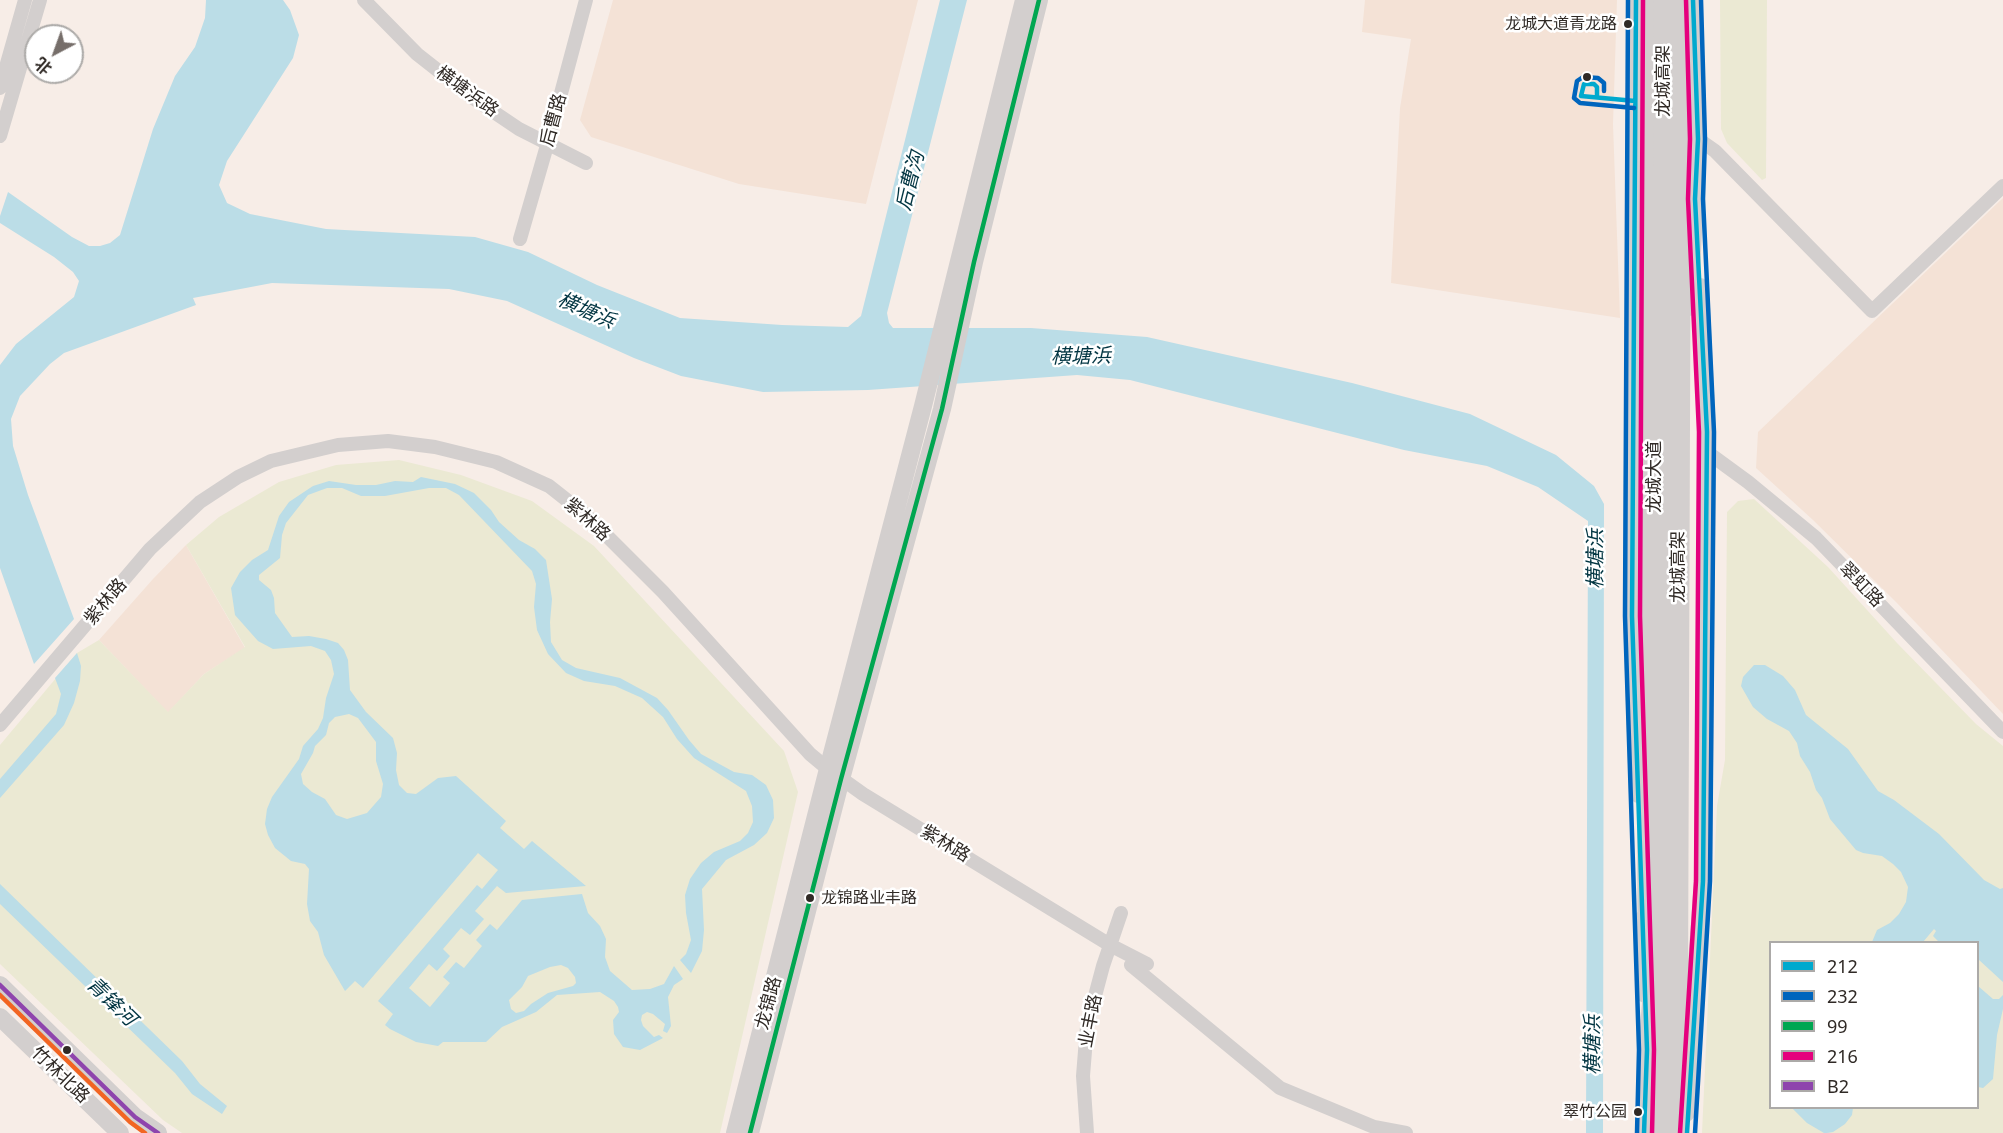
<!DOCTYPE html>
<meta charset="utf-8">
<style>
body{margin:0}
#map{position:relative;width:2003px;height:1133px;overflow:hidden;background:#f7ede7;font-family:"Noto Sans","Noto Sans SC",sans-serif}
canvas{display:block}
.legend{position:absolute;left:1769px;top:941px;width:210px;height:168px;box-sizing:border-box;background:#fff;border:2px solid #acaaa8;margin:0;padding:8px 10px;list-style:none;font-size:18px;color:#302a26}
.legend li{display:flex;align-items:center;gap:12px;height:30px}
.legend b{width:30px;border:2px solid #acaaa8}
.north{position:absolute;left:24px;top:24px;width:60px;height:60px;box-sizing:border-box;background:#fff;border:2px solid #acaaa8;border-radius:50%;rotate:221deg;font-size:16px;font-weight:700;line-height:24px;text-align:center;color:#302a26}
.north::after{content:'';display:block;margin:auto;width:21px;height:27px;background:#766e6a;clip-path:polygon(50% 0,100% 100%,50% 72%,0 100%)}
</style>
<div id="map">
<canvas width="2003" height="1133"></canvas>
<ul class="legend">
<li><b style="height:8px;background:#00a9ce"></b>212</li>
<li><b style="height:8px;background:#0065bd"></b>232</li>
<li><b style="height:8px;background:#00a651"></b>99</li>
<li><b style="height:8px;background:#e5007d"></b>216</li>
<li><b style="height:8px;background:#8e44ad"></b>B2</li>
</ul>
<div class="north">北</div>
</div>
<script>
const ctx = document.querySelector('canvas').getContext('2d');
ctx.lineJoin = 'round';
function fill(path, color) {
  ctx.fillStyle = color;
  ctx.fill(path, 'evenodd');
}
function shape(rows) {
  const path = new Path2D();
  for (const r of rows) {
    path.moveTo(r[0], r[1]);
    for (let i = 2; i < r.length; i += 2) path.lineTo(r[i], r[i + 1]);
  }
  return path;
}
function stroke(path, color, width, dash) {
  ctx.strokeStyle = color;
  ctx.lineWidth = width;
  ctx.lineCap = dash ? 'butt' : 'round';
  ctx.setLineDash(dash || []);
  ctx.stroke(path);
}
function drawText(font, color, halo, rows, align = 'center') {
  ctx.font = font + ' "Noto Sans","Noto Sans SC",sans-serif';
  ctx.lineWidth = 5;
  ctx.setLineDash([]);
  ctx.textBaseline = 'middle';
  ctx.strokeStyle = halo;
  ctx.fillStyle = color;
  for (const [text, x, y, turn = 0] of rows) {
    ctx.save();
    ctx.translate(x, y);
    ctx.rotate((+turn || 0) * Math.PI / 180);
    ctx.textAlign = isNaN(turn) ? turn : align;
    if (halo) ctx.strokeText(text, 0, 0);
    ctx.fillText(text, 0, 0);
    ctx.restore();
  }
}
const built = shape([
 [613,0,918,0,866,204,739,184,591,137,580,120],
 [1365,0,1617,0,1613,124,1620,318,1391,283,1400,108,1411,39,1362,32],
 [2003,198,2003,714,1896,602,1813,520,1756,468,1758,432],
 [186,545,245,648,204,674,168,713,99,640,153,579]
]);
const green = shape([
 [1720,0,1767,0,1766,178,1762,180,1727,143,1721,129],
 [399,460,461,475,532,501,594,546,784,751,798,792,720,1133,182,1133,163,1120,0,964,0,745,77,653,99,640,168,712,204,674,245,647,186,545,219,517,279,482,336,465],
 [1754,499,1828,567,1897,643,1976,724,2003,746,2003,1133,1702,1133,1717,806,1725,760,1727,512,1738,501],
 [1770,942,1978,942,1978,1108,1770,1108]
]);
const water = shape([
 [206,0,283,0,290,10,299,35,293,58,227,161,219,185,227,203,250,214,326,229,475,237,528,252,597,285,680,318,782,325,848,327,861,316,940,0,967,0,887,313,889,323,893,328,1031,328,1147,337,1352,383,1470,414,1556,455,1594,486,1604,504,1603,1133,1586,1133,1588,521,1538,487,1487,466,1404,450,1130,380,1077,375,868,390,763,392,681,376,634,358,507,301,449,289,272,283,193,298,196,305,64,353,50,364,20,396,11,419,13,446,28,495,74,619,34,664,0,568,0,365,16,344,74,297,79,281,73,272,54,257,0,223,0,216,8,192,72,237,89,246,100,246,110,243,120,235,153,129,175,76,195,47,205,18],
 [421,477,455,484,474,493,491,510,499,522,519,540,535,549,546,560,552,599,550,622,551,642,562,660,576,668,620,678,657,698,668,710,689,740,701,754,734,772,752,775,766,785,773,800,774,818,767,833,754,845,726,860,702,889,704,930,702,951,691,973,680,960,686,954,691,940,686,913,685,895,690,879,701,863,714,852,740,841,748,833,753,822,752,806,746,791,694,758,677,739,663,717,642,698,615,686,584,681,566,673,548,654,537,630,534,607,536,584,532,571,459,495,446,488,429,488,385,496,361,496,342,488,327,488,308,495,286,523,282,535,280,558,259,575,259,580,271,590,274,598,275,613,292,637,309,636,326,639,338,643,344,650,348,660,350,690,366,712,393,738,397,753,396,770,399,785,407,793,416,794,438,778,456,776,506,821,500,828,524,849,532,841,586,886,506,893,497,886,475,911,484,919,470,935,461,928,443,949,450,956,437,971,429,964,409,988,430,1007,450,983,443,977,456,962,464,968,482,946,476,940,490,924,497,930,522,900,582,894,588,913,600,926,606,939,605,957,610,971,632,990,650,989,664,984,674,966,683,979,674,985,668,997,671,1026,667,1033,663,1031,665,1024,653,1014,647,1012,642,1015,641,1020,643,1026,654,1037,659,1035,663,1038,640,1050,623,1047,614,1034,613,1020,619,1012,618,1007,614,1001,600,992,557,995,536,1012,502,1027,486,1042,443,1042,438,1046,416,1042,390,1029,385,1025,393,1014,378,1001,477,885,482,889,498,870,478,853,363,988,355,981,345,991,324,955,318,932,310,921,307,904,309,869,305,864,291,861,275,848,268,835,265,824,267,809,272,797,299,759,303,746,318,729,323,718,326,698,334,674,331,660,325,651,311,646,273,649,258,641,235,615,231,588,240,572,252,560,268,550,279,516,289,502,313,486,329,481,356,485,376,485,395,481,413,482],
 [349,714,358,718,376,742,376,761,383,784,381,797,367,813,347,819,336,815,325,799,312,792,303,784,301,774,313,753,315,746,326,735,329,723,335,717],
 [561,965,568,968,575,977,576,983,573,986,548,993,531,1004,524,1011,516,1013,511,1009,509,1000,522,987,528,976,550,967],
 [77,653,81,666,80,681,74,703,64,725,0,798,0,779,56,714,61,694,55,678],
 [1754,665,1765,665,1783,676,1795,690,1806,715,1848,749,1878,791,1894,800,1939,834,1984,880,2000,889,2003,888,2003,982,1978,959,1978,942,1939,942,1933,936,1936,931,1934,929,1923,942,1872,942,1877,930,1890,923,1899,914,1906,902,1908,887,1901,872,1893,864,1882,856,1863,853,1856,850,1830,819,1822,798,1816,790,1810,772,1800,756,1797,743,1789,731,1767,719,1753,707,1741,686,1743,677],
 [0,884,182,1061,200,1084,227,1106,222,1114,192,1094,175,1073,0,904],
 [1978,986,1993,999,1999,999,2003,995,2003,1009,1997,1035,1993,1079,1983,1088,1978,1087],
 [1792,1108,1853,1108,1852,1115,1845,1124,1833,1132,1827,1133,1824,1133,1807,1123]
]);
const minor = shape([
 [364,0,417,54,473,98,519,129,586,163],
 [0,88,25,0],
 [0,136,40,0],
 [1698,139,1715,151,1872,311,2003,186],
 [520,239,548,142,586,0],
 [1707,452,1748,482,1816,538,2003,732],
 [0,725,150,549,200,502,238,477,271,461,338,445,388,441,435,447,496,462,549,486,587,516,663,592,810,754,828,769,863,794,1110,945,1147,964],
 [1131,965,1280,1088,1374,1127,1406,1133],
 [1087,1133,1083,1076,1087,1026,1103,966,1121,913]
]);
const major = shape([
 [1636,0,1632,616,1638,794],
 [1649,0,1653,193],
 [1689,307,1698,139,1693,0],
 [1642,920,1645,994],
 [0,985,135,1117,158,1133],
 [0,1017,120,1133],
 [1686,1113,1703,881,1707,432,1700,287],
 [735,1133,828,769,923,406,1024,0],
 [750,1133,841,779,942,409,974,262,1039,0],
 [1644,1133,1647,1050,1653,980]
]);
const highway = shape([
 [1648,936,1646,412,1649,178],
 [1661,1133,1664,0],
 [1677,1133,1681,0]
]);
const bus1 = shape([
 [1636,0,1632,616,1647,1050,1644,1133],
 [1597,97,1597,87,1594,84,1584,84,1581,96,1635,101],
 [1687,1133,1703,881,1707,432,1695,199,1698,139,1693,0]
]);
const bus2 = shape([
 [1628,0,1625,616,1639,1050,1637,1133],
 [1604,91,1604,83,1598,78,1583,77,1577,81,1574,98,1580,103,1634,108],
 [1695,1133,1710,881,1714,432,1703,199,1705,139,1701,0]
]);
const bus3 = shape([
 [750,1133,841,779,942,409,974,262,1039,0]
]);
const bus4 = shape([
 [1643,0,1640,616,1654,1050,1652,1133],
 [1680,1133,1696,881,1699,432,1688,199,1690,139,1686,0]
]);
const bus5 = shape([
 [0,985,135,1117,158,1133]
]);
const bus6 = shape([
 [0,995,130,1122,145,1133]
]);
const markers = [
 [1628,24,5,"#302a26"],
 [1587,77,5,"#302a26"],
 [810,898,5,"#302a26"],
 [67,1050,5,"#302a26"],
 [1638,1112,5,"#302a26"]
];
const busNames = [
 ["龙城大道青龙路",1617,24],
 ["龙锦路业丰路",821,898,"left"],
 ["翠竹公园",1627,1112]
];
const streetNames = [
 ["龙城高架",1664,81,-90],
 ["横塘浜路",467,92,36],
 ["后曹路",554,120,-75],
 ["龙城大道",1655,477,-90],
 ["紫林路",587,520,42],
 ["龙城高架",1679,567,-90],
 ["翠虹路",1861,585,46],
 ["紫林路",106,602,-50],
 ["紫林路",945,844,31],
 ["龙锦路",769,1003,-75],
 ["业丰路",1091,1021,-79],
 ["竹林北路",60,1075,44]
];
const waterNames = [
 ["后曹沟",911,181,-76],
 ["横塘浜",586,311,24],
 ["横塘浜",1081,357,-1],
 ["横塘浜",1596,559,-90],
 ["青锋河",111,1002,44],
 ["横塘浜",1593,1045,-90]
];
fill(built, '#f4e2d6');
fill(green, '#ebe9d3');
fill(water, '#bbdde7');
stroke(minor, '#d3cfce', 14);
stroke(major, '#d3cfce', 18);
stroke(highway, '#d3cfce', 21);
stroke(bus1, '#00a9ce', 4.5);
stroke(bus2, '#0065bd', 4.5);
stroke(bus3, '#00a651', 4.5);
stroke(bus4, '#e5007d', 4.5);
stroke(bus5, '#8e44ad', 4.5);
stroke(bus6, '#f26522', 4.5);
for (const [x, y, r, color] of markers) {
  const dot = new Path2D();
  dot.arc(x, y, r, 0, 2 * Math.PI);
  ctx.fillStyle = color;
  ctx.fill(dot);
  stroke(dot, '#fff', 2);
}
drawText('16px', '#302a26', '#fff', busNames, 'right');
drawText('18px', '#302a26', '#fff', streetNames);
drawText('italic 20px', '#023542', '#fff', waterNames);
</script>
